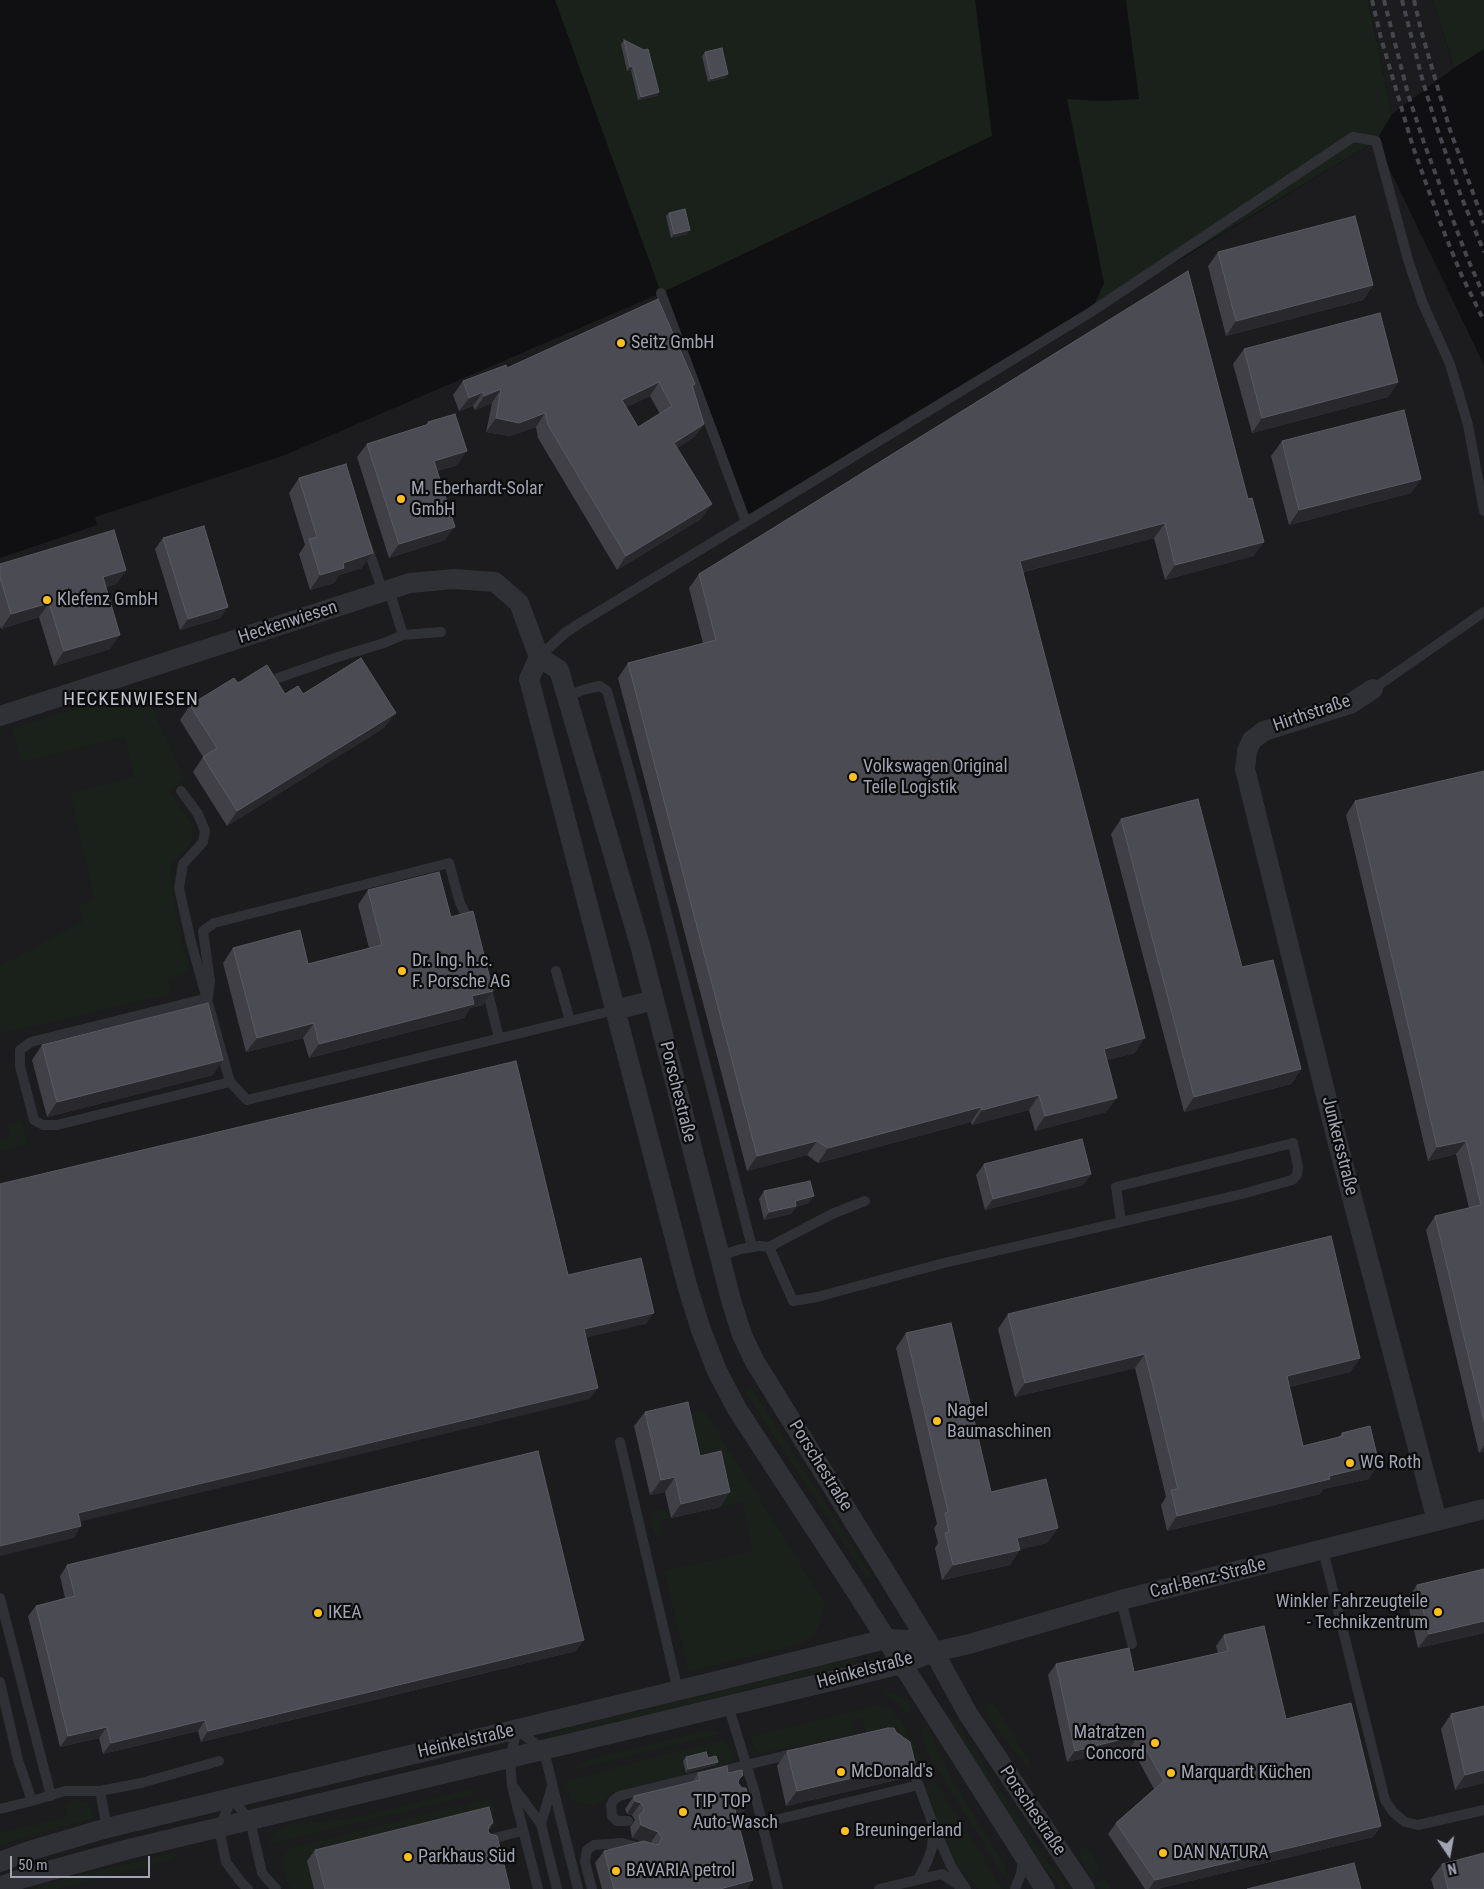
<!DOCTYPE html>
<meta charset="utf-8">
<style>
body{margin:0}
#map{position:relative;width:1484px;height:1889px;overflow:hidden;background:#100f11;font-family:"Roboto Condensed",sans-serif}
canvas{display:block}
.north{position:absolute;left:1424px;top:1829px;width:50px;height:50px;-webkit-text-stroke:4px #0b0b0c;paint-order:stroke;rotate:168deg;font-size:14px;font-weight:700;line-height:20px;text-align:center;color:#a0a4b3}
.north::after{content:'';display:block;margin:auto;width:18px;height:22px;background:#a0a4b3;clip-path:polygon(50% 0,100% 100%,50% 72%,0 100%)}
.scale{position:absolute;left:10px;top:1856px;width:140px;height:22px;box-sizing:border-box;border:2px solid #a0a4b3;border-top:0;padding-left:6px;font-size:15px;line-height:18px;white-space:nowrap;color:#a0a4b3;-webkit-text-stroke:4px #0b0b0c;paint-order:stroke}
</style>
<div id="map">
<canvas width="1484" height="1889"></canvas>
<div class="north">N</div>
<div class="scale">50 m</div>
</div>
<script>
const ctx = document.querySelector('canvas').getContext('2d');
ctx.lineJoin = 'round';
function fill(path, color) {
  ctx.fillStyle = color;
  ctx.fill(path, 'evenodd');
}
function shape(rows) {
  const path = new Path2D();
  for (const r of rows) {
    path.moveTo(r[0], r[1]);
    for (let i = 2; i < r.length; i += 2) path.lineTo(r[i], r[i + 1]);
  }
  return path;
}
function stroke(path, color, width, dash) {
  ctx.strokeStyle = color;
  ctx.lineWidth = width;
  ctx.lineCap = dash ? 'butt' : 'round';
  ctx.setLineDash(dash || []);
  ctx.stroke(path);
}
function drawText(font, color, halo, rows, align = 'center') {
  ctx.font = font + ' "Roboto Condensed",sans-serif';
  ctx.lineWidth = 4.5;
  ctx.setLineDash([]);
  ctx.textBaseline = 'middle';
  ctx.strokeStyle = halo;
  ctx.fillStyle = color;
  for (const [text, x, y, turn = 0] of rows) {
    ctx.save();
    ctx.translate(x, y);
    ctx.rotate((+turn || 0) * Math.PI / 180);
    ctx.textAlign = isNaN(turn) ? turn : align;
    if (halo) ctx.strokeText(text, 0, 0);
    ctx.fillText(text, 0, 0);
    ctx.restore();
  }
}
const built = shape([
 [1368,0,1433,0,1454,68,1392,114],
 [1376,141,1484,365,1484,1889,0,1889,0,558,97,525,95,517,285,455,661,293,746,522]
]);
const green = shape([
 [555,0,975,0,992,136,661,293],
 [1126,0,1368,0,1392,114,1376,141,1091,312,1104,283,1067,99,1102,101,1139,99],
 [1433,0,1484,0,1484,49,1454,68],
 [142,687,185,780,169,791,190,823,193,830,192,839,188,847,172,862,170,873,177,919,189,973,167,979,171,994,0,1034,0,966,83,921,79,905,94,899,70,793,134,777,125,737,23,762,19,754,12,728,102,701],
 [22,1120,28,1144,0,1151,0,1140,10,1137,7,1124],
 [751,1387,873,1577,868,1580,744,1390],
 [704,1410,824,1602,825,1607,820,1624,816,1631,811,1637,800,1644,689,1672,664,1571,753,1551,742,1502,720,1507,690,1471,677,1417],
 [657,1510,663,1510,667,1512,669,1519,659,1521,662,1537,658,1537,654,1532,650,1515,653,1511],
 [853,1658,855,1664,549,1738,548,1733],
 [882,1690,897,1694,910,1701,911,1710,910,1712,905,1712,897,1702,888,1697],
 [993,1702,1031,1764,1031,1765,1028,1767,992,1724,982,1704],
 [876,1705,889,1708,902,1722,926,1770,921,1772,914,1756,899,1735,884,1731,866,1732,862,1718,851,1721,854,1734,798,1747,789,1748,770,1752,760,1753,754,1748,751,1736],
 [951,1715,1044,1858,1068,1887,1066,1889,1061,1889,1041,1862,945,1717],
 [927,1724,949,1774,999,1856,1005,1866,1008,1877,1003,1875,928,1754,921,1730],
 [712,1730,720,1734,573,1770,577,1765,586,1761,602,1756,695,1733],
 [722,1740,725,1741,731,1751,734,1763,717,1767,683,1761,686,1775,610,1793,605,1800,594,1805,581,1804,572,1800,569,1794,566,1787,568,1780],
 [936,1783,990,1869,1002,1889,979,1889,955,1863,946,1845,924,1786],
 [473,1788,474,1792,471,1795,268,1845,273,1834,288,1824,349,1819],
 [490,1798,492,1800,498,1827,485,1830,471,1821,467,1803],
 [78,1800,87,1803,89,1806,93,1817,90,1819,0,1845,0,1833,67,1817,65,1805,70,1801],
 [461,1805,465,1822,314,1889,293,1889,287,1883,283,1868,283,1859,289,1849,296,1846],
 [1084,1847,1090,1851,1101,1871,1093,1876,1088,1872,1079,1855,1080,1850],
 [175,1852,171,1860,57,1889,30,1889,73,1876],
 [1105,1878,1111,1889,1099,1889,1095,1883]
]);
const service = shape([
 [661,293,746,522],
 [366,543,383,592],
 [403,635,441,632],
 [539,657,565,633,580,623,1091,312,1353,137,1376,141,1408,260,1423,304,1450,364,1468,425,1484,511],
 [278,678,338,657,384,643,403,635,389,590],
 [1373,689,1484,612],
 [567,696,586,689,600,686,607,691,637,798,752,1247],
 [181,791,198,814,205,831,203,842,183,864,179,888,191,942,230,1082,247,1100,615,1010],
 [556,971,570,1021],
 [486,985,499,1038],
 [230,1082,57,1125,43,1125,34,1120,20,1066,20,1050,31,1042,208,998,210,981,203,931,214,923,449,863,460,903,471,925],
 [769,1247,832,1214,865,1201],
 [720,1256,741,1249,759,1246,769,1247,793,1301,817,1297,944,1263,1242,1194,1292,1180,1297,1175,1298,1167,1293,1143,1116,1187,1121,1221],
 [620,1442,678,1691],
 [1323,1550,1385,1800,1393,1812,1405,1822,1418,1825,1484,1810],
 [0,1598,51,1796],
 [1121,1600,1132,1644],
 [0,1682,18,1760,32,1801,65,1791,100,1791,107,1828],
 [728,1705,754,1790,778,1889],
 [908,1756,934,1827,951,1866,966,1889],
 [514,1788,541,1824,557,1889],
 [100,1791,141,1783,219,1761],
 [0,1809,32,1801],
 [628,1821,617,1821,612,1816,611,1805,613,1801,619,1796,796,1753],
 [763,1823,919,1785],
 [541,1824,552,1786],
 [487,1840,522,1831],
 [918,1879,927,1862,932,1848,933,1828],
 [248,1889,240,1881,226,1862,219,1828,232,1799,250,1820,262,1873,276,1889],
 [538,1889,512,1786,510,1759,517,1729,544,1751,578,1889],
 [592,1889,585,1862,587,1850,594,1845,622,1843,641,1848],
 [879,1889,942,1874,964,1889],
 [1015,1889,1021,1874,1023,1859]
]);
const minor = shape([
 [539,657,559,670,640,945,731,1300,742,1335,755,1362,889,1578,934,1652,968,1714,1085,1889],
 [539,657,529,679,687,1285,701,1330,717,1371,737,1409,857,1593,1045,1889],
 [1373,689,1350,704,1264,731,1252,740,1247,751,1245,769,1338,1144,1437,1521],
 [0,716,410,583,454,579,495,582,519,603,539,657],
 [615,1010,654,1000],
 [0,1862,29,1851,107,1828,717,1681,886,1639,909,1640,934,1652],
 [0,1887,23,1878,129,1849,902,1664,934,1652,969,1644,1121,1600,1484,1509]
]);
const rail = shape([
 [1372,0,1381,38,1413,147,1440,222,1461,274,1484,321],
 [1384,0,1408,94,1424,143,1467,257,1484,296],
 [1402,0,1423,82,1438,131,1461,196,1484,252],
 [1414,0,1421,30,1450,130,1484,223]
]);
const wall = shape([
 [624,40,659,92,657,96,638,100,631,70,627,71,621,44],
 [705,52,725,78,708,82,702,56],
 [669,213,687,234,671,238,666,216],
 [1218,252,1373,285,1363,300,1226,336,1208,266],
 [1244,349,1398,382,1388,397,1252,433,1233,364],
 [507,368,695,384,693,387,704,424,694,437,677,448,702,518,617,570,538,438,536,427,510,436,486,432,492,403,475,410,473,406,459,411,453,395,463,381],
 [650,396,660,414,638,427,626,407],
 [428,422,457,465,437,471,445,540,389,558,357,457,367,444,426,425],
 [1282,441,1421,479,1411,493,1289,525,1271,456],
 [299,478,362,568,339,575,334,583,310,590,299,554,305,545,289,493],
 [1248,499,1264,542,1253,556,1165,580,1154,538,1023,572,1135,1053,1107,1060,1106,1112,1035,1131,1029,1110,972,1125,971,1122,818,1163,807,1155,747,1171,618,678,628,663,703,643,689,588,699,574],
 [163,538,228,607,220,618,180,630,155,549],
 [0,564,126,570,116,584,106,587,110,649,54,666,39,617,1,629,0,626],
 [238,683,285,694,303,694,385,727,227,826,193,772,203,757,180,720,190,705],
 [1484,771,1484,1451,1479,1453,1426,1230,1435,1216,1469,1208,1456,1154,1428,1161,1346,815,1355,801],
 [1121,819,1242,967,1301,1069,1291,1084,1184,1112,1111,834],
 [368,890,451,917,493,991,483,1005,470,1008,464,1018,309,1058,303,1038,246,1052,223,963,233,948,308,964,369,948,358,905],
 [42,1045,213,1075,47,1117,32,1060],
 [984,1164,1091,1174,1083,1185,985,1210,976,1175],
 [764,1191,809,1203,796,1207,791,1214,764,1220,759,1199],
 [1008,1314,1360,1358,1350,1372,1289,1387,1303,1446,1339,1437,1342,1433,1369,1479,1323,1489,1320,1494,1167,1531,1161,1505,1166,1497,1135,1368,1015,1397,998,1329],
 [906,1333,991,1492,1058,1528,1047,1543,1020,1549,1010,1565,942,1580,935,1548,938,1543,934,1528,937,1524,896,1348],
 [645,1412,700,1456,720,1507,671,1518,665,1492,650,1495,634,1426],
 [67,1565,576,1651,201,1742,198,1731,103,1754,99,1738,60,1747,28,1616,36,1606,65,1598,60,1576],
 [1484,1569,1484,1633,1418,1648,1407,1600,1417,1585],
 [1224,1635,1286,1719,1381,1826,1373,1837,1157,1889,1145,1889,1108,1834,1116,1823,1154,1789,1131,1747,1067,1762,1048,1675,1056,1664,1134,1672,1218,1653,1216,1646],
 [1484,1706,1484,1783,1455,1790,1441,1729,1451,1714],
 [787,1751,915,1763,905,1778,786,1806,777,1766],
 [686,1757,708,1758,718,1762,715,1765,686,1773,683,1761],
 [698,1773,728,1773,743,1775,738,1781,741,1815,737,1816,753,1880,747,1889,602,1889,595,1863,604,1851,641,1841,632,1838,630,1827,635,1820,632,1815,627,1814,625,1809,634,1796,692,1782],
 [493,1823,488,1831,510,1889,314,1889,307,1861,315,1850],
 [1442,1864,1484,1889,1434,1889,1431,1879]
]);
const shadedWall = shape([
 [633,66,631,70,627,71,630,67],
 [728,74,725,78,708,82,711,79],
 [659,92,657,96,638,100,641,97],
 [690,230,687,234,671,238,674,234],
 [1373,285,1363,300,1226,336,1236,321],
 [659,382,650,396,613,414,622,400],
 [1398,382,1388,397,1252,433,1262,418],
 [501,389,492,403,475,410,484,396],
 [483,392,473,406,459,411,469,398],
 [545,413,536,427,510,436,486,432,496,418],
 [704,424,694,437,664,456,674,443],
 [467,451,457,465,425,474,434,461],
 [1421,479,1411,493,1289,525,1299,510],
 [712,504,702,518,617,570,626,556],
 [1165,523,1154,538,1010,575,1020,561],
 [455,527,445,540,389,558,399,544],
 [1264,542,1253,556,1165,580,1175,565],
 [373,553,362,568,339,575,334,583,310,590,320,575,343,563],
 [126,570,116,584,92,591,103,577],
 [49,603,39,617,1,629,11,614],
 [228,607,220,618,180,630,188,619],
 [120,635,110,649,54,666,64,651],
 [396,713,385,727,227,826,237,811],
 [493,991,483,1005,470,1008,464,1018,309,1058,319,1044,472,996],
 [314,1023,303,1038,246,1052,257,1038],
 [1145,1038,1135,1053,1093,1064,1104,1049],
 [223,1060,213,1075,47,1117,57,1102],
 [1301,1069,1291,1084,1184,1112,1194,1097],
 [1039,1095,1029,1110,972,1125,982,1110],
 [1117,1098,1106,1112,1035,1131,1045,1116],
 [981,1107,971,1122,818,1163,828,1148],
 [817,1141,807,1155,747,1171,757,1156],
 [1466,1141,1456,1154,1428,1161,1437,1147],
 [1091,1174,1083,1185,985,1210,993,1199],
 [814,1196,809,1203,796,1207,791,1214,764,1220,769,1212,795,1201],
 [654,1313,646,1324,576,1340,584,1329],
 [1145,1354,1135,1368,1015,1397,1025,1383],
 [1360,1358,1350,1372,1276,1390,1287,1376],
 [598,1388,590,1399,70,1524,78,1513],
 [1484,1445,1484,1451,1479,1453],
 [1379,1464,1369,1479,1323,1489,1320,1494,1167,1531,1177,1516,1329,1476],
 [675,1477,665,1492,650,1495,661,1480],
 [730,1492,720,1507,671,1518,681,1504],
 [81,1526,74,1538,0,1556,0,1546],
 [1058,1528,1047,1543,1007,1553,1017,1538],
 [1020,1550,1010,1565,942,1580,953,1565],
 [1484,1621,1484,1633,1418,1648,1429,1634],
 [584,1640,576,1651,201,1742,208,1731],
 [205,1720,198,1731,103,1754,111,1743],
 [107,1727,99,1738,60,1747,68,1736],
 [1138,1735,1131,1747,1067,1762,1075,1751],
 [718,1762,715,1765,686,1773,688,1769],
 [915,1763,905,1778,786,1806,797,1791],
 [1484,1770,1484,1783,1455,1790,1465,1775],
 [635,1801,641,1803,632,1815,627,1814],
 [750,1803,741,1815,725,1819,734,1806],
 [641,1825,658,1832,649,1845,632,1838],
 [1381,1826,1373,1837,1157,1889,1149,1889,1155,1880],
 [753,1880,747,1889,720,1889]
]);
const building = shape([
 [624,40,644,50,648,49,659,92,641,97,633,66,630,67,624,40],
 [722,48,728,74,711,79,705,52,722,48],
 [685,209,690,230,674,234,669,213,685,209],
 [1355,216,1373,285,1236,321,1218,252,1355,216],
 [1188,271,1248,499,1252,498,1264,542,1175,565,1165,523,1020,561,1145,1038,1104,1049,1117,1098,1045,1116,1039,1095,982,1110,981,1107,828,1148,817,1141,757,1156,628,663,716,640,699,574,1188,271],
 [658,299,695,384,692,385,704,424,674,443,712,504,626,556,548,425,545,413,519,423,496,418,501,389,484,396,483,392,469,398,463,381,506,365,507,368,658,299],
 [659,382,672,406,638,427,622,400,659,382],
 [1380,313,1398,382,1262,418,1244,349,1380,313],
 [1404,410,1421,479,1299,510,1282,441,1404,410],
 [455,414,467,451,434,461,455,527,399,544,367,444,429,424,428,422,455,414],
 [346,464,373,553,343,563,344,568,320,575,309,539,317,537,299,478,346,464],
 [204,526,228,607,188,619,163,538,204,526],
 [114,530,126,570,103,577,120,635,64,651,49,603,11,614,0,577,0,564,114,530],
 [361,658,396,713,237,811,203,757,217,748,190,705,234,678,238,683,267,665,285,694,298,686,303,694,361,658],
 [1484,771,1484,1421,1435,1216,1481,1205,1466,1141,1437,1147,1355,801,1484,771],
 [1198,799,1242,967,1273,960,1301,1069,1194,1097,1121,819,1198,799],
 [439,872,451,917,473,911,493,991,472,996,474,1004,319,1044,314,1023,257,1038,233,948,300,930,308,964,382,945,368,890,439,872],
 [208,1003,223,1060,57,1102,42,1045,208,1003],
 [516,1061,568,1275,641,1258,654,1313,584,1329,598,1388,78,1513,81,1526,0,1546,0,1184,516,1061],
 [1082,1139,1091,1174,993,1199,984,1164,1082,1139],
 [810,1181,814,1196,795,1201,796,1206,769,1212,764,1191,810,1181],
 [1331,1236,1360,1358,1287,1376,1303,1446,1343,1436,1342,1433,1370,1426,1379,1464,1329,1476,1330,1479,1177,1516,1171,1490,1178,1489,1145,1354,1025,1383,1008,1314,1331,1236],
 [951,1323,991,1492,1046,1479,1058,1528,1017,1538,1020,1550,953,1565,945,1533,949,1532,945,1513,948,1512,906,1333,951,1323],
 [688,1402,700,1456,721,1451,730,1492,681,1504,675,1477,661,1480,645,1412,688,1402],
 [538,1451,584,1640,208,1731,205,1720,111,1743,107,1727,68,1736,36,1606,75,1596,67,1565,538,1451],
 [1484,1569,1484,1621,1429,1634,1417,1585,1484,1569],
 [1264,1626,1286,1719,1351,1703,1381,1826,1155,1880,1116,1823,1164,1781,1138,1735,1075,1751,1056,1664,1129,1648,1134,1672,1228,1651,1224,1635,1264,1626],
 [1484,1706,1484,1770,1465,1775,1451,1714,1484,1706],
 [888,1728,894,1728,896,1732,910,1742,915,1763,797,1791,787,1751,888,1728],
 [706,1752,708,1758,716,1756,718,1762,688,1769,686,1757,706,1752],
 [727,1766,728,1773,742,1770,743,1775,739,1779,738,1783,742,1788,746,1788,750,1803,734,1806,753,1880,720,1889,614,1889,604,1851,644,1841,656,1845,659,1844,662,1838,658,1832,641,1825,639,1815,643,1812,644,1808,641,1803,635,1801,634,1796,700,1780,698,1773,727,1766],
 [489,1807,493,1823,489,1825,488,1831,490,1834,497,1836,510,1889,325,1889,315,1850,489,1807],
 [1484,1853,1484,1889,1448,1889,1442,1864,1484,1853],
 [1354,1863,1361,1889,1247,1889,1354,1863]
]);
const markers = [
 [621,343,5,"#fbc01e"],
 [401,499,5,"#fbc01e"],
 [47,600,5,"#fbc01e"],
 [853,777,5,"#fbc01e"],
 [402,971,5,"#fbc01e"],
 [937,1421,5,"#fbc01e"],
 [1350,1463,5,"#fbc01e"],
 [1438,1612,5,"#fbc01e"],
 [318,1613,5,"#fbc01e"],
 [1155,1743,5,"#fbc01e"],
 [841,1772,5,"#fbc01e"],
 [1171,1773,5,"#fbc01e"],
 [683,1812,5,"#fbc01e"],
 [845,1831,5,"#fbc01e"],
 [1163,1853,5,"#fbc01e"],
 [408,1857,5,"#fbc01e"],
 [616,1871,5,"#fbc01e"]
];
const poiNames = [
 ["Seitz GmbH",631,343],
 ["M. Eberhardt-Solar",411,489],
 ["GmbH",411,510],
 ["Klefenz GmbH",57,600],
 ["Volkswagen Original",863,767],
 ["Teile Logistik",863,788],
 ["Dr. Ing. h.c.",412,961],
 ["F. Porsche AG",412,982],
 ["Nagel",947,1411],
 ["Baumaschinen",947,1432],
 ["WG Roth",1360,1463],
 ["Winkler Fahrzeugteile",1428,1602,"right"],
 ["- Technikzentrum",1428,1623,"right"],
 ["IKEA",328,1613],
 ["Matratzen",1145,1733,"right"],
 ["Concord",1145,1754,"right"],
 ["McDonald's",851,1772],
 ["Marquardt Küchen",1181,1773],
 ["TIP TOP",693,1802],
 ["Auto-Wasch",693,1823],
 ["Breuningerland",855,1831],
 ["DAN NATURA",1173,1853],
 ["Parkhaus Süd",418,1857],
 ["BAVARIA petrol",626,1871]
];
const streetNames = [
 ["Heckenwiesen",288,623,-18],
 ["Hirthstraße",1312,714,-19],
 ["Porschestraße",677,1092,76],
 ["Junkersstraße",1339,1146,76],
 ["Porschestraße",820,1466,58],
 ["Carl-Benz-Straße",1208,1579,-14],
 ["Heinkelstraße",865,1671,-15],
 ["Heinkelstraße",466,1742,-13],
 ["Porschestraße",1032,1811,56]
];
const neighbourhoodNames = [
 ["HECKENWIESEN",131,700]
];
fill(built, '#1c1b1e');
fill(green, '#1a211b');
stroke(service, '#303136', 10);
stroke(minor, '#303136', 20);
stroke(rail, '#45474d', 4, [6, 5]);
fill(wall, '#414047');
fill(shadedWall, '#29282d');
fill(building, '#4b4b53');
stroke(building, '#595962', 1);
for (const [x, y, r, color] of markers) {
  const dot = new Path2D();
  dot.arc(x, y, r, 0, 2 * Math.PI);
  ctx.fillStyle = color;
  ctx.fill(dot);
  stroke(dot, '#0b0b0c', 2);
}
drawText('18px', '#a0a4b3', '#0b0b0c', poiNames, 'left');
drawText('18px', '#a0a4b3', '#0b0b0c', streetNames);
ctx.letterSpacing = '1px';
drawText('19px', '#c1c4cf', '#0b0b0c', neighbourhoodNames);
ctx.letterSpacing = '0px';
</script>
